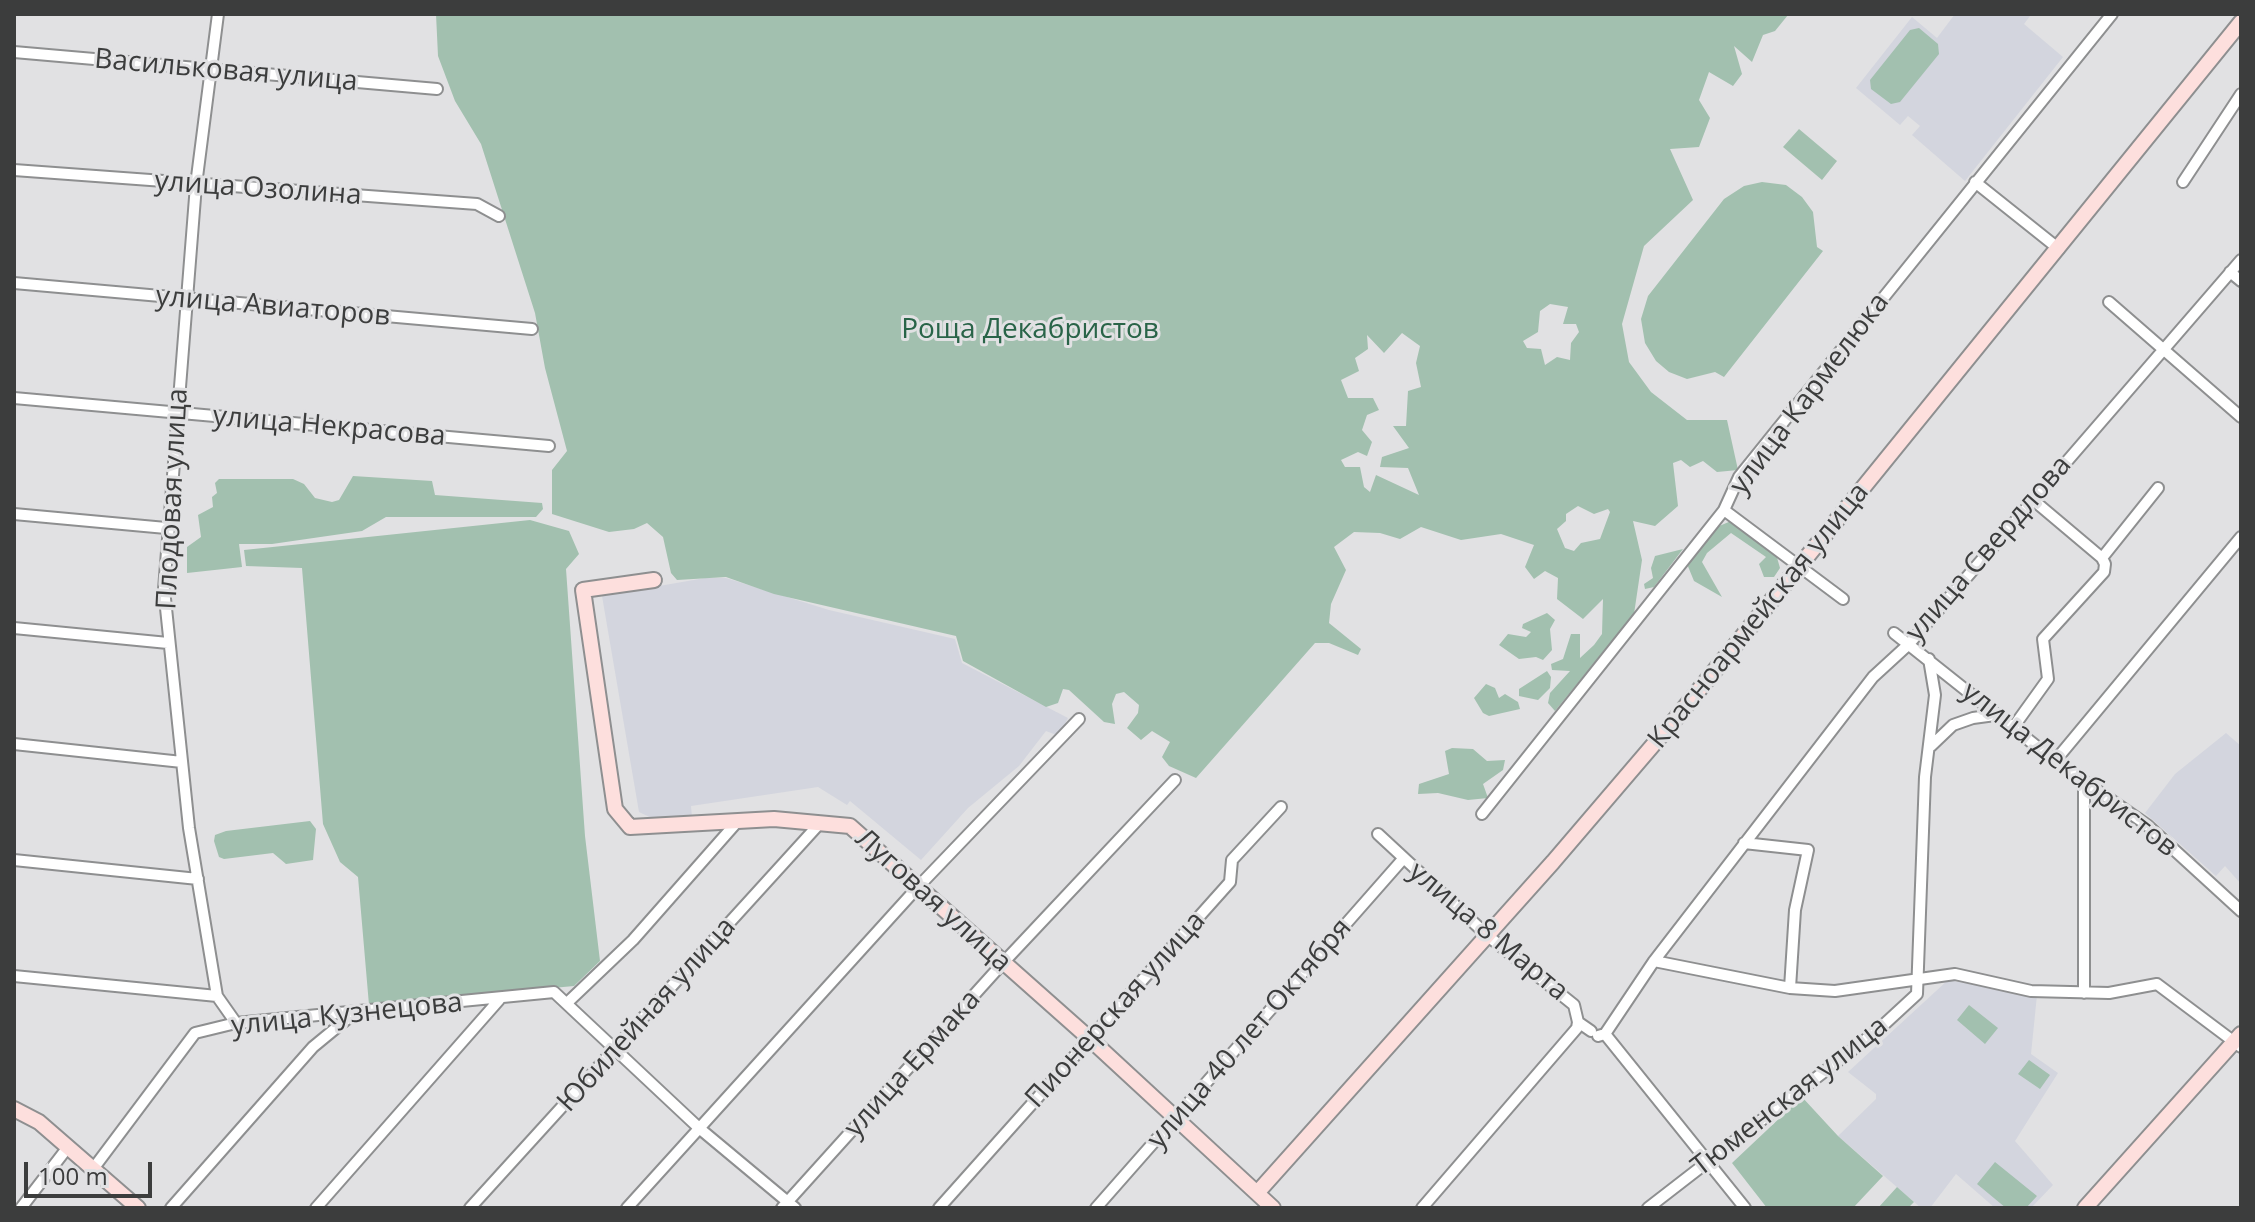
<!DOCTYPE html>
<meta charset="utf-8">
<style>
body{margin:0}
#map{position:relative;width:2255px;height:1222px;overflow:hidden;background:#e1e1e3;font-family:"Open Sans",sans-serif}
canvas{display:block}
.frame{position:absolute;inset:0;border:16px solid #3c3d3d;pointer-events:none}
.scale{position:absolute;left:24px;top:1162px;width:128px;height:36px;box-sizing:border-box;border:4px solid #3c3d3d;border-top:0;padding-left:10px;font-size:24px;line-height:28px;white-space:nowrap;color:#3c3d3d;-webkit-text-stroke:6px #e1e1e3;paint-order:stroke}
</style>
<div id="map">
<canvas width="2255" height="1222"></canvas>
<div class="frame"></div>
<div class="scale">100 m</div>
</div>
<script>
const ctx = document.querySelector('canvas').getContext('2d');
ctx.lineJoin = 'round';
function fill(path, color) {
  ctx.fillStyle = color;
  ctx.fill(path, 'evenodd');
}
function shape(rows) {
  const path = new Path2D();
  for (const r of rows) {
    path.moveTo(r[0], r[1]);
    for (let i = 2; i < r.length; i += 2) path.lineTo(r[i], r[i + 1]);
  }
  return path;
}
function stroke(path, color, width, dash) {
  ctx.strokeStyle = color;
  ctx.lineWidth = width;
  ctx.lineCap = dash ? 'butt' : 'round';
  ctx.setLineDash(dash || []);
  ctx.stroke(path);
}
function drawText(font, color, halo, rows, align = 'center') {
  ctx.font = font + ' "Open Sans",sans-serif';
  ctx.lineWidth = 6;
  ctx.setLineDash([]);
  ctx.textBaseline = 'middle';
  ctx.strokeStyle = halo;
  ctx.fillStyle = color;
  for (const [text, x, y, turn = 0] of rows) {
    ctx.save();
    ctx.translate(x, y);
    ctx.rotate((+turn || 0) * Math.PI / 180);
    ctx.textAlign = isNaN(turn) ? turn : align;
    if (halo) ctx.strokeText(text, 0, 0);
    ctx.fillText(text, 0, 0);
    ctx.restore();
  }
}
const built = shape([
 [1955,14,2028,14,2030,16,2024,24,2063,57,1965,181,1912,135,1920,126,1908,116,1900,125,1856,88,1912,17,1937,38],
 [705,578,726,578,829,610,955,639,962,663,1068,718,1059,736,1046,731,1019,766,968,808,921,860,850,801,847,805,818,787,691,806,692,817,656,820,639,812,602,596],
 [2226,733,2241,746,2241,884,2225,866,2216,876,2145,813,2175,774],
 [1948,980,2037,995,2031,1054,2058,1073,2015,1141,2053,1185,2031,1208,1995,1208,1956,1174,1930,1208,1921,1208,1838,1136,1876,1099,1876,1094,1848,1072]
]);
const green = shape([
 [436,14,1788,15,1775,31,1763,35,1752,62,1734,46,1742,74,1733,86,1709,72,1699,100,1710,118,1699,147,1670,149,1693,200,1644,246,1622,324,1629,362,1651,392,1687,420,1727,420,1738,470,1717,472,1703,461,1690,467,1681,460,1673,463,1678,506,1655,526,1633,521,1642,560,1634,614,1555,711,1548,703,1550,693,1570,671,1552,670,1551,664,1563,659,1571,634,1580,634,1580,658,1594,645,1602,634,1603,599,1583,619,1557,599,1558,578,1545,571,1534,579,1525,567,1534,545,1501,534,1461,540,1421,527,1400,539,1380,533,1354,532,1334,547,1346,570,1331,604,1329,623,1361,649,1358,655,1329,643,1315,643,1196,778,1169,766,1162,757,1170,742,1152,731,1141,740,1127,728,1138,713,1139,705,1124,692,1116,694,1112,704,1115,724,1104,722,1069,690,1063,689,1058,703,1046,707,963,661,956,636,774,594,726,577,677,580,671,573,663,537,647,523,634,529,609,532,552,514,552,470,567,451,545,368,535,313,481,144,455,101,438,56],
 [1550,304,1568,307,1563,324,1576,324,1579,332,1571,343,1570,360,1557,357,1545,365,1541,349,1527,348,1523,341,1538,332,1540,311],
 [1402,333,1420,346,1416,363,1421,387,1408,391,1406,426,1393,426,1409,448,1382,457,1380,467,1408,468,1419,495,1376,475,1370,492,1364,487,1360,467,1345,467,1341,460,1358,452,1367,456,1372,442,1362,430,1367,415,1379,410,1373,398,1348,398,1341,380,1359,371,1355,358,1368,349,1367,335,1384,353],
 [1578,506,1594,514,1608,509,1610,512,1600,539,1581,543,1574,551,1565,548,1557,529,1566,521,1566,514],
 [1919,28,1938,44,1939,54,1900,102,1891,104,1871,89,1870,80,1910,30],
 [1799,129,1837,161,1822,180,1783,147],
 [1762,182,1786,185,1802,197,1813,212,1817,247,1823,251,1724,377,1715,372,1687,379,1669,372,1656,361,1645,343,1641,319,1648,296,1724,199,1744,186],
 [353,476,432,481,435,495,542,503,543,509,536,517,386,517,362,531,272,544,239,544,242,567,187,573,187,547,201,537,198,515,213,507,212,497,217,493,215,483,219,479,293,479,304,484,315,498,332,502,339,500],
 [530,520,569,531,579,554,566,569,585,836,600,961,574,986,369,1005,358,877,340,862,323,824,302,568,246,566,244,550],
 [1731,521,1766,543,1776,554,1780,568,1774,577,1764,577,1759,564,1766,557,1731,533,1707,553,1702,562,1722,597,1694,581,1687,564,1717,527],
 [1683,549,1654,587,1645,589,1644,584,1653,578,1651,568,1655,556],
 [1547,613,1555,620,1550,629,1552,650,1543,660,1536,657,1519,659,1499,645,1508,634,1526,637,1531,632,1522,628,1523,624],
 [1547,671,1551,677,1550,688,1538,700,1519,696,1519,689],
 [1486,684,1495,688,1499,698,1505,694,1518,702,1520,709,1489,716,1483,713,1474,698],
 [1452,748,1473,749,1487,761,1505,760,1503,770,1483,784,1488,798,1468,800,1438,793,1418,794,1419,784,1449,774,1445,751],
 [310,821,316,829,313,860,286,864,273,853,224,859,219,857,214,841,215,835,226,831],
 [1969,1005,1998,1028,1985,1044,1957,1020],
 [2029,1060,2050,1075,2040,1089,2018,1074],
 [1802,1097,1838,1136,1883,1176,1853,1208,1767,1208,1732,1163],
 [1995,1162,2037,1196,2026,1208,2006,1208,1977,1184],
 [1897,1187,1914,1202,1908,1208,1878,1208]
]);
const street = shape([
 [218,14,196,185,164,589,189,828,217,996,236,1023],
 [14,52,437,89],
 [14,170,477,204,499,216],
 [1975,182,2059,249],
 [2183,182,2241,94],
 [2230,272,2241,281],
 [14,283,532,329],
 [2109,302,2241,417],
 [14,398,549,446],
 [1724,510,1843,599],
 [14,514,166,528],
 [2102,558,2158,488],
 [14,628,168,643],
 [1894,633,2055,761,2147,825,2241,911],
 [2012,729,2048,679,2043,639,2104,572,2105,564,2102,558,2032,499],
 [14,744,182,762],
 [1931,746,1953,725,1973,718,1995,715],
 [2055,761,2241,537],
 [1482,814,1724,510,1739,477,2112,14],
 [1378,834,1488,936,1574,1005,1578,1022,1591,1031],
 [1744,843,1808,850,1795,910,1790,988],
 [14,860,198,879],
 [1654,961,1790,988,1835,991,1955,974,2031,991,2109,993,2157,984,2241,1047],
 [14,976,217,996],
 [2084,993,2084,783],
 [567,1003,633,940,737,822],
 [1605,1034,1654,961,1873,677,1909,644,2241,260],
 [1598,1036,1605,1034,1745,1208],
 [93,1169,195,1033,236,1023,554,992,699,1128,795,1208],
 [21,1208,68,1147],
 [171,1208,313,1047,353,1014],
 [316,1208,499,1000],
 [470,1208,821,822],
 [627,1208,917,888,1079,719],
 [782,1208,1002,964,1175,780],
 [939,1208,1230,882,1232,860,1281,807],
 [1096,1208,1403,859],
 [1422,1208,1577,1028,1578,1022],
 [1648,1208,1878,1030,1917,994,1925,777,1935,695,1929,659]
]);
const secondary = shape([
 [654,580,583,590,615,809,630,827,774,819,850,826,1090,1039,1273,1208],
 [14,1109,39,1122,138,1208],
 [1257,1193,1553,862,1677,717,2241,22],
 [2085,1208,2241,1034]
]);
const streetNames = [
 ["Васильковая улица",226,71,5],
 ["улица Озолина",258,189,4],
 ["улица Авиаторов",273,307,5],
 ["улица Кармелюка",1810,394,-53],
 ["улица Некрасова",329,427,5],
 ["Плодовая улица",173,499,-87],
 ["улица Свердлова",1989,549,-49],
 ["Красноармейская улица",1759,616,-51],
 ["улица Декабристов",2069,770,38],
 ["Луговая улица",933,901,42],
 ["улица 8 Марта",1488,932,40],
 ["Пионерская улица",1116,1010,-48],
 ["улица Кузнецова",347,1015,-6],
 ["Юбилейная улица",647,1015,-48],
 ["улица 40 лет Октября",1250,1034,-49],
 ["улица Ермака",913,1064,-48],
 ["Тюменская улица",1790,1097,-38]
];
const parkNames = [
 ["Роща Декабристов",1030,330]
];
fill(built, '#d3d5de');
fill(green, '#a2c0af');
stroke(street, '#8e8f90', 14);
stroke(secondary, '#8e8f90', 18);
stroke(street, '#fff', 10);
stroke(secondary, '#fddfdd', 14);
drawText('28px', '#3c3d3d', '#e1e1e3', streetNames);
drawText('28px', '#296448', '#e1e1e3', parkNames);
</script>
